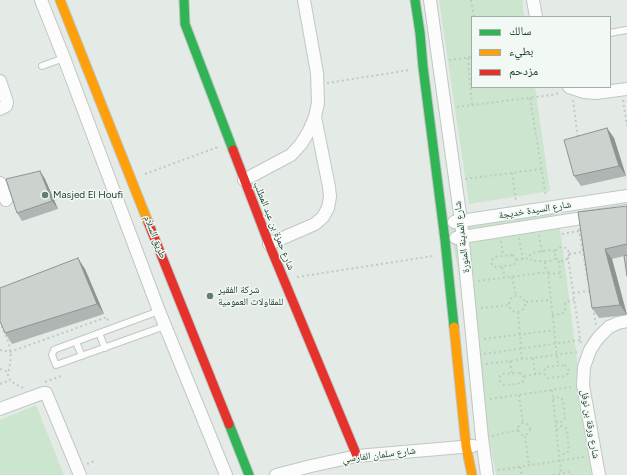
<!DOCTYPE html>
<meta charset="utf-8">
<style>
body{margin:0}
#map{position:relative;width:627px;height:475px;overflow:hidden;background:#e4eae6;font-family:Figtree,"Noto Naskh Arabic",sans-serif}
canvas{display:block}
.legend{position:absolute;left:471px;top:16px;width:140px;height:72px;box-sizing:border-box;background:#f2f9f4;border:1px solid #9eafa6;margin:0;padding:5px 7px;list-style:none;font-size:12px;color:#204030}
.legend li{display:flex;align-items:center;gap:8px;height:20px}
.legend b{width:20px;border:1px solid #9eafa6}
</style>
<div id="map">
<canvas width="627" height="475"></canvas>
<ul class="legend">
<li><b style="height:5px;background:#30b455"></b>سالك</li>
<li><b style="height:5px;background:#ff9f0a"></b>بطيء</li>
<li><b style="height:5px;background:#e5322d"></b>مزدحم</li>
</ul>
</div>
<script>
const ctx = document.querySelector('canvas').getContext('2d');
ctx.lineJoin = 'round';
function fill(path, color) {
  ctx.fillStyle = color;
  ctx.fill(path, 'evenodd');
}
function shape(rows) {
  const path = new Path2D();
  for (const r of rows) {
    if (r.length === 3) {
      path.moveTo(r[0] + r[2], r[1]);
      path.arc(r[0], r[1], r[2], 0, 2 * Math.PI);
      continue;
    }
    path.moveTo(r[0], r[1]);
    for (let i = 2; i < r.length; i += 2) path.lineTo(r[i], r[i + 1]);
  }
  return path;
}
function stroke(path, color, width, dash) {
  ctx.strokeStyle = color;
  ctx.lineWidth = width;
  ctx.lineCap = dash ? 'butt' : 'round';
  ctx.setLineDash(dash || []);
  ctx.stroke(path);
}
function drawText(font, color, halo, rows, align = 'center') {
  ctx.font = font + ' Figtree,"Noto Naskh Arabic",sans-serif';
  ctx.lineWidth = 3;
  ctx.setLineDash([]);
  ctx.textBaseline = 'middle';
  ctx.strokeStyle = halo;
  ctx.fillStyle = color;
  for (const [text, x, y, turn = 0] of rows) {
    ctx.save();
    ctx.translate(x, y);
    ctx.rotate((+turn || 0) * Math.PI / 180);
    ctx.textAlign = isNaN(turn) ? turn : align;
    if (halo) ctx.strokeText(text, 0, 0);
    ctx.fillText(text, 0, 0);
    ctx.restore();
  }
}
const green = shape([
 [439,0,522,0,524,17,472,17,472,87,535,87,550,191,469,204],
 [558,213,592,475,496,475,450,228],
 [36,405,64,475,0,475,0,420]
]);
const path = shape([
 [471,0,474,17],
 [468,58,472,105],
 [449,60,472,57],
 [327,83,410,70],
 [530,98,546,197],
 [573,100,578,139],
 [623,100,627,126],
 [457,107,552,95,559,93],
 [512,173,516,201],
 [145,174,218,147],
 [465,179,541,169],
 [579,229,588,282],
 [562,234,580,231],
 [539,235,542,252],
 [519,238,523,259],
 [501,241,503,256],
 [562,254,7],
 [555,251,550,250,533,253,530,255,530,258,532,261,550,261,556,258],
 [569,254,583,252],
 [512,255,514,256,516,260,516,262,514,265,496,267,492,265,492,260,494,257,512,255],
 [568,257,581,345],
 [516,260,530,258],
 [559,261,561,281],
 [545,262,546,272],
 [502,267,505,277],
 [548,274,560,273],
 [297,277,433,256],
 [512,277,516,295],
 [478,281,548,272,558,366],
 [573,293,590,291],
 [517,304,8],
 [526,302,551,300],
 [481,308,509,305],
 [593,308,596,325],
 [518,312,522,360],
 [552,315,561,314,563,313,565,310,565,304,566,302,574,300],
 [0,321,9,344,11,357,8,375,10,380,15,384,23,388],
 [484,339,554,330],
 [0,350,10,352,107,317,108,321],
 [484,354,580,340],
 [533,358,535,374],
 [510,361,512,373],
 [486,364,577,352],
 [565,365,567,367,569,371,566,376,548,378,545,375,544,371,546,367,565,365],
 [0,369,8,372],
 [520,373,523,374,524,379,522,383,506,385,504,385,500,381,500,376,502,374,520,373],
 [524,376,544,373],
 [45,382,61,376],
 [0,384,10,380],
 [552,390,561,473],
 [519,395,523,423],
 [490,399,572,387],
 [553,400,554,398,559,397,563,400,565,418,564,420,560,423,556,422],
 [524,429,6],
 [557,430,559,427,561,426,566,428,567,430,569,451,565,454,563,454,560,452],
 [492,436,518,430],
 [525,436,529,465],
 [87,464,95,461],
 [520,467,522,475],
 [498,470,584,457],
 [553,475,570,472,572,475]
]);
const lane = shape([
 [610,33,626,30],
 [42,66,64,58],
 [159,311,56,349,54,350,52,355,56,365,165,326],
 [99,333,105,348],
 [76,342,82,356]
]);
const street = shape([
 [41,0,64,58,159,311,226,475],
 [430,0,461,221,482,438,487,475],
 [533,0,536,17],
 [0,81,7,102,6,106,0,109],
 [569,87,584,92,596,93,627,89],
 [244,180,291,155,301,144,309,131,315,117,318,103,317,73,304,0],
 [0,183,6,200],
 [454,222,627,196],
 [456,238,627,211],
 [269,244,315,224,323,217,328,208,330,197,329,187,315,117],
 [0,409,43,393,46,393,80,475],
 [276,475,311,466,357,456,473,446],
 [599,475,583,385,584,367,590,350,598,338,609,327,618,323,627,321]
]);
const fast = shape([
 [184,0,185,24,233,150],
 [415,0,420,33,423,67,445,240,454,327],
 [229,424,249,475]
]);
const slow = shape([
 [60,0,148,222],
 [454,327,466,446,472,475]
]);
const jam = shape([
 [233,150,269,244,357,456],
 [148,222,229,424]
]);
const wall = shape([
 [607,128,614,138,626,176,581,186,574,176],
 [40,171,45,179,58,209,22,221,17,213],
 [627,206,627,276,624,256,612,259,627,315,599,318,592,308,578,212],
 [85,269,104,314,12,344,5,333]
]);
const shadedWall = shape([
 [607,128,614,138,626,176,619,166],
 [40,171,45,179,58,209,52,201],
 [605,249,612,259,627,315,620,305],
 [78,258,85,269,104,314,97,304]
]);
const building = shape([
 [607,128,619,166,574,176,564,140,607,128],
 [40,171,52,201,17,213,6,179,40,171],
 [627,206,627,244,605,249,620,305,592,308,578,212,627,206],
 [627,255,627,276,624,256,627,255],
 [78,258,97,304,5,333,0,321,0,288,78,258]
]);
const markers = [
 [45,195,4,"#657c70"],
 [210,296,4,"#657c70"]
];
const poiNames = [
 ["Masjed El Houfi",53,195],
 ["شركة الفقير",218,290],
 ["للمقاولات العمومية",218,302]
];
const streetNames = [
 ["شارع السيدة خديجة",535,210,-9],
 ["شارع حمزة بن عبد المطلب",274,226,68],
 ["طريق السلام",155,237,68],
 ["شارع المدينة المنورة",462,237,-97],
 ["شارع ورقة بن نوفل",590,424,80],
 ["شارع سلمان الفارسي",379,455,-7]
];
fill(green, '#cce5ce');
stroke(lane, '#c1c7c3', 8);
stroke(street, '#c1c7c3', 14);
stroke(fast, '#bdc6c1', 11);
stroke(slow, '#bdc6c1', 11);
stroke(jam, '#bdc6c1', 11);
stroke(path, '#c0cac4', 2, [2, 3]);
stroke(lane, '#fbfcfb', 6);
stroke(street, '#fbfcfb', 12);
stroke(fast, '#30b455', 9);
stroke(slow, '#ff9f0a', 9);
stroke(jam, '#e5322d', 9);
fill(wall, '#afb5b2');
fill(shadedWall, '#8f9491');
fill(building, '#ccd3cf');
stroke(building, '#8f9491', 1);
for (const [x, y, r, color] of markers) {
  const dot = new Path2D();
  dot.arc(x, y, r, 0, 2 * Math.PI);
  ctx.fillStyle = color;
  ctx.fill(dot);
  stroke(dot, '#f2f9f4', 1.5);
}
drawText('10px', '#204030', '#f2f9f4', poiNames, 'left');
drawText('10px', '#204030', '#f2f9f4', streetNames);
</script>
